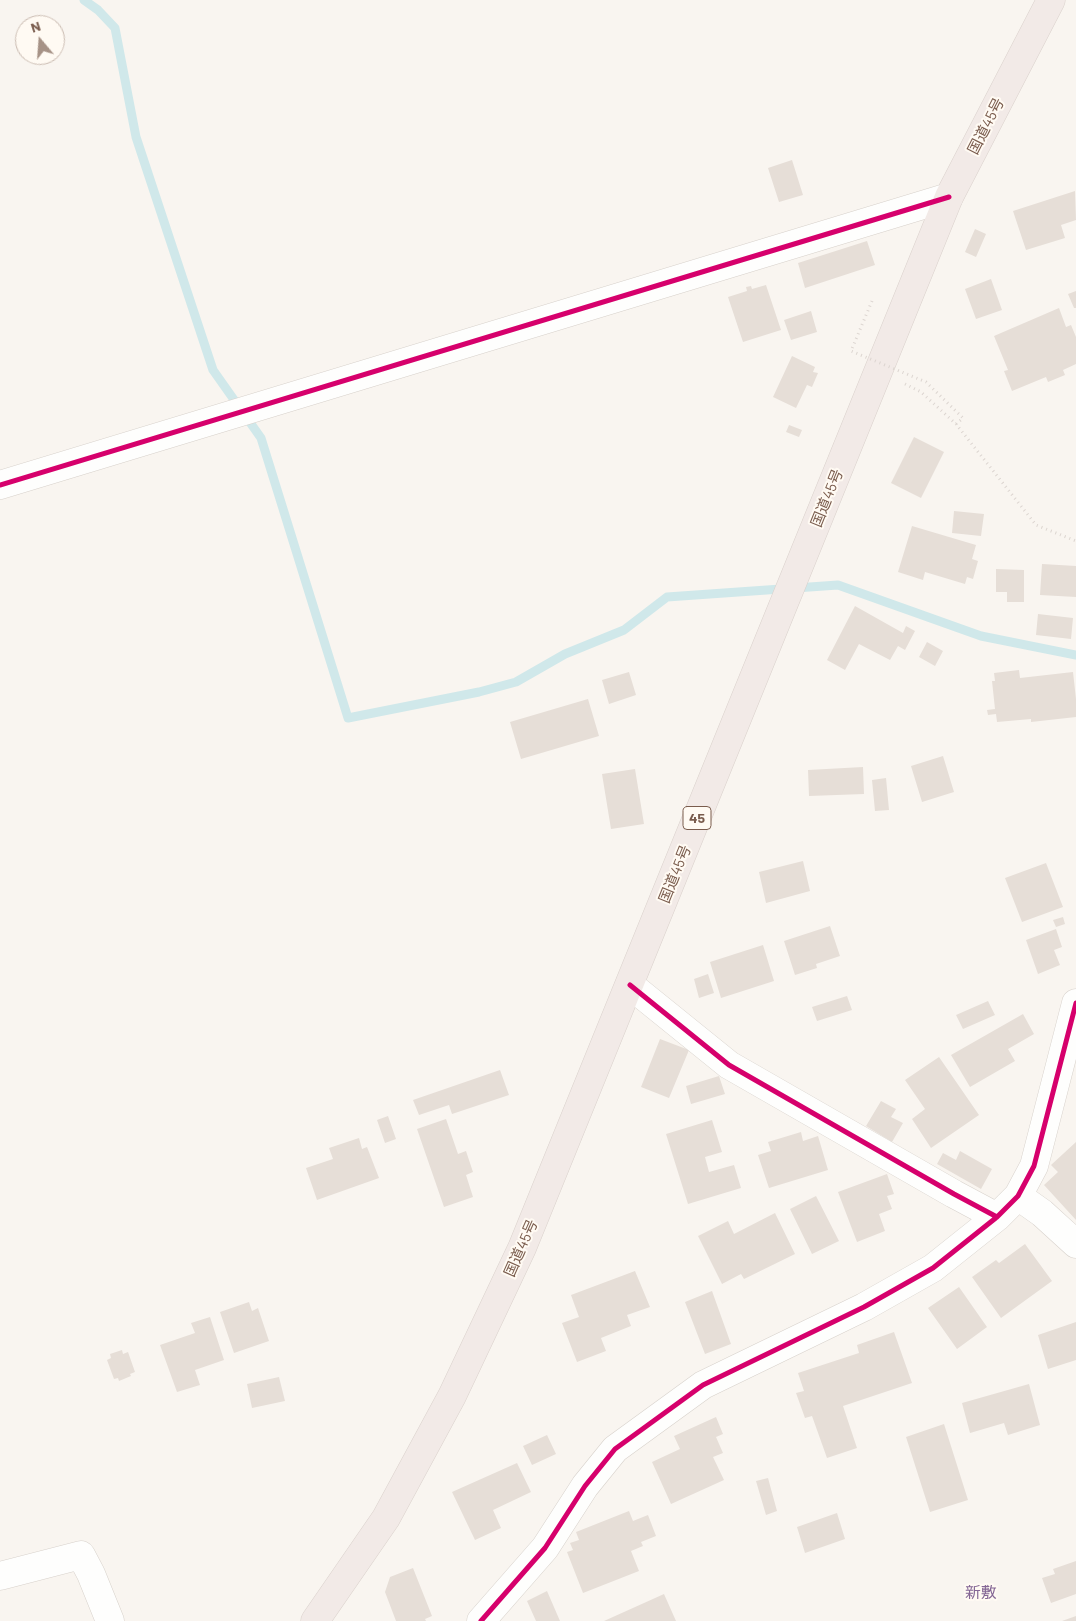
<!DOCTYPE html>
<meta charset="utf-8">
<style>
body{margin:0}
#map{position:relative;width:1076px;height:1621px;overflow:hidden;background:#f9f5f0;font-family:Barlow,sans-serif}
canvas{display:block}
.north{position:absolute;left:15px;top:15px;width:50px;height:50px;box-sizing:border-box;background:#fffaf3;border:1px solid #cabbb1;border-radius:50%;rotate:342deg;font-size:14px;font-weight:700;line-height:20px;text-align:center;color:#7a5c4d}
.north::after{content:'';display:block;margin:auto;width:18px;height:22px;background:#a69286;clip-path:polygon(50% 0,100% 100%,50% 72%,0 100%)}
</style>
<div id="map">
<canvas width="1076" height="1621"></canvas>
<div class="north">N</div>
</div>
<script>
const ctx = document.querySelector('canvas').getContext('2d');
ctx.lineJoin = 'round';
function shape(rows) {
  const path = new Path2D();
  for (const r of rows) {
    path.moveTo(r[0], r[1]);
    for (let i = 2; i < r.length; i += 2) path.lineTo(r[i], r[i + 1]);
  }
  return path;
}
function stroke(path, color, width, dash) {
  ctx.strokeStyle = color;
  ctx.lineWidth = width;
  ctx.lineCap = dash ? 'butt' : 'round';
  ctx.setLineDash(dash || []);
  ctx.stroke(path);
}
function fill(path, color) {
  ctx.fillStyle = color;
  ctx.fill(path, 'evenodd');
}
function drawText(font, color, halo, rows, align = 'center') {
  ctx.font = font + ' Barlow,"Noto Sans JP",sans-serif';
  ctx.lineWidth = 4;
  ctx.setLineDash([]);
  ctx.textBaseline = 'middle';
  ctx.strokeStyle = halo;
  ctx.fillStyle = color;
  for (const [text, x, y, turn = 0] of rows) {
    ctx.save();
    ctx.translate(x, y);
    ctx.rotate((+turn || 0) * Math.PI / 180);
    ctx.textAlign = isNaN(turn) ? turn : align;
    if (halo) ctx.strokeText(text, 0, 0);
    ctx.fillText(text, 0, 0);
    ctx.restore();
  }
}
const stream = shape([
 [84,0,98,10,115,28,136,137,213,370,261,438,348,718,479,692,516,682,565,654,624,630,667,597,838,585,981,636,1076,655]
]);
const building = shape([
 [792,160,803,195,779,202,768,168],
 [1075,191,1076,220,1061,225,1065,238,1026,250,1013,211],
 [975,229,986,234,976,257,965,252],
 [867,241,875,265,805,288,798,263],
 [991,279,1002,310,976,319,965,289],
 [766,285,781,330,743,342,728,297,747,291,746,287,751,286,752,289],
 [1076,291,1076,308,1074,308,1068,294],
 [1059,308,1066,327,1071,325,1076,337,1076,364,1063,370,1065,375,1048,382,1046,377,1012,391,1004,371,1008,370,994,336],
 [811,311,817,332,791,340,784,320],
 [792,356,815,367,813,372,818,373,812,387,807,385,796,408,773,397],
 [789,425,802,430,799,437,786,432],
 [914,437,944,452,921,498,891,483],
 [954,511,984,514,981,536,952,533],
 [912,526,976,545,972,559,978,561,973,579,967,577,965,584,925,572,923,580,898,572],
 [1042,564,1076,566,1076,597,1040,595],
 [996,569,1024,570,1024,602,1007,602,1007,592,996,592],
 [855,606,903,633,906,626,915,631,905,650,898,646,890,660,859,644,845,670,827,660],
 [1038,614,1073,618,1071,639,1036,635],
 [927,642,943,651,935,666,919,657],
 [1019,670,1020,678,1073,672,1076,699,1076,717,1031,722,1031,719,997,722,996,714,988,715,987,710,995,709,992,681,995,681,994,673],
 [629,672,636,695,609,704,602,680],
 [588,699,599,736,521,759,510,722],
 [943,756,954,792,922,802,911,766],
 [863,767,864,794,809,796,808,770],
 [635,769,644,824,611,829,602,774],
 [886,778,889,810,875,811,872,780],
 [803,861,810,891,766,903,759,872],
 [1046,863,1063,907,1022,922,1005,878],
 [1063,917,1065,924,1056,927,1053,920],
 [830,926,840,956,816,964,817,968,795,975,784,941],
 [1056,929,1062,947,1054,950,1060,965,1038,974,1026,940],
 [763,945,774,981,721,998,710,962],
 [708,974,714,993,699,998,694,979],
 [847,996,852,1010,817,1021,812,1007],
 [988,1001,995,1015,963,1029,956,1015],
 [1023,1014,1034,1034,1008,1049,1015,1061,970,1087,951,1055],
 [660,1039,689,1050,669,1098,641,1087],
 [939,1057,979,1115,931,1148,912,1119,925,1109,905,1080],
 [500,1070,509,1095,452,1114,449,1105,419,1115,413,1100],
 [719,1076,725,1094,691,1104,686,1086],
 [881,1101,896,1109,891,1117,903,1123,892,1142,866,1126],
 [388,1116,396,1139,385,1143,377,1120],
 [446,1119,458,1154,466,1151,473,1172,466,1175,473,1197,444,1207,417,1129],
 [712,1120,722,1152,705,1157,709,1172,734,1165,741,1188,688,1204,666,1134],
 [801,1132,803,1141,818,1136,828,1170,769,1188,758,1155,771,1151,768,1142],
 [359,1138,362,1149,367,1147,379,1178,317,1200,306,1168,333,1159,329,1148],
 [1076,1142,1076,1220,1044,1185,1058,1172,1051,1165],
 [960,1151,992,1169,981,1189,937,1164,943,1153,956,1160],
 [887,1174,894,1194,887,1196,892,1209,879,1214,885,1231,857,1242,838,1192],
 [816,1196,839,1241,812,1254,790,1209],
 [775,1213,795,1254,744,1279,741,1274,722,1284,698,1236,728,1221,734,1234],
 [1025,1244,1052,1281,1001,1318,972,1277,996,1260,999,1263],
 [635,1271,650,1307,627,1315,631,1326,601,1338,606,1351,577,1362,562,1323,579,1317,571,1295],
 [959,1287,987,1327,957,1349,928,1308],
 [712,1291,731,1344,705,1354,685,1302],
 [249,1302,252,1311,258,1308,269,1341,234,1353,220,1312],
 [210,1317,224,1360,195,1370,200,1385,177,1392,160,1345,195,1333,191,1323],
 [1076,1322,1076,1360,1048,1369,1038,1335],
 [894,1332,912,1383,843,1406,857,1448,827,1458,812,1416,805,1418,796,1393,804,1391,798,1373,859,1353,857,1345],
 [122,1350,123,1354,128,1352,135,1372,130,1374,131,1376,119,1381,118,1378,114,1379,107,1360,111,1358,110,1354],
 [279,1377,285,1401,252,1408,247,1384],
 [1029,1384,1040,1425,1008,1435,1004,1423,970,1433,962,1403],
 [716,1417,723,1434,716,1437,723,1453,713,1457,724,1480,671,1504,652,1462,680,1449,674,1436],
 [944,1424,968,1500,930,1512,906,1437],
 [547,1435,556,1454,532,1465,523,1446],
 [517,1463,531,1492,493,1510,501,1528,475,1540,452,1492],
 [768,1478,777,1511,766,1515,756,1481],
 [629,1511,633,1521,648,1515,656,1536,641,1542,643,1546,631,1551,639,1571,583,1593,567,1552,573,1550,570,1543,579,1540,576,1532],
 [837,1513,845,1539,805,1553,797,1527],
 [1076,1561,1076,1594,1051,1603,1042,1578,1055,1574,1053,1569],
 [413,1568,432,1616,425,1619,426,1621,396,1621,385,1592,390,1577],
 [547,1591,560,1621,536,1621,527,1601],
 [664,1594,676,1621,604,1621],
 [1076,1616,1076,1621,1062,1621]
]);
const path = shape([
 [905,384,921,392,956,424,1036,525,1076,541],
 [956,424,963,418]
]);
const street = shape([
 [0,485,949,197],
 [630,985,729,1065,954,1194,997,1217],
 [1018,1196,1042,1213,1076,1244],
 [0,1576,81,1555,91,1574,110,1621],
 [481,1621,545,1548,585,1486,615,1449,703,1385,864,1307,933,1268,997,1217,1018,1196,1034,1166,1076,1003]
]);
const highway = shape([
 [315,1621,386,1518,452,1396,522,1248,949,197,1051,0]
]);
const pathBridge = shape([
 [872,301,851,351,926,382,963,418]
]);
const cycleway = shape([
 [0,485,949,197],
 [630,985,729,1065,954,1194,997,1217],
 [481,1621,545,1548,585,1486,615,1449,703,1385,864,1307,933,1268,997,1217,1018,1196,1034,1166,1076,1003]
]);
const shields = [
 [697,818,28]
];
const shieldNames = [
 ["45",697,818]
];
const streetNames = [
 ["国道45号",986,126,-63],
 ["国道45号",827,498,-68],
 ["国道45号",675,874,-68],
 ["国道45号",521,1248,-66]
];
const neighbourhoodNames = [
 ["新敷",981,1593]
];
stroke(stream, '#d0e8ea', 9);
fill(building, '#e6ded7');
stroke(street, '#d7d1cb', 29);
stroke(highway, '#dad1cc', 29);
stroke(path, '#dcd5d0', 3, [1, 4]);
stroke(street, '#fefefd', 28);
stroke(highway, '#f2eae7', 28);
stroke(pathBridge, '#dcd5d0', 3, [1, 4]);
stroke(cycleway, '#d6006c', 5);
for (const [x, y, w] of shields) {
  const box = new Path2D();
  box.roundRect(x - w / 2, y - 11.5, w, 23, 4);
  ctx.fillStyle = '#fffaf3';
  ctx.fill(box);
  stroke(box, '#7a5c4d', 1);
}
drawText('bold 14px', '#7a5c4d', null, shieldNames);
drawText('15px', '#7a5c4d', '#fffaf3', streetNames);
drawText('16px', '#846695', '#fffaf3', neighbourhoodNames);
</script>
